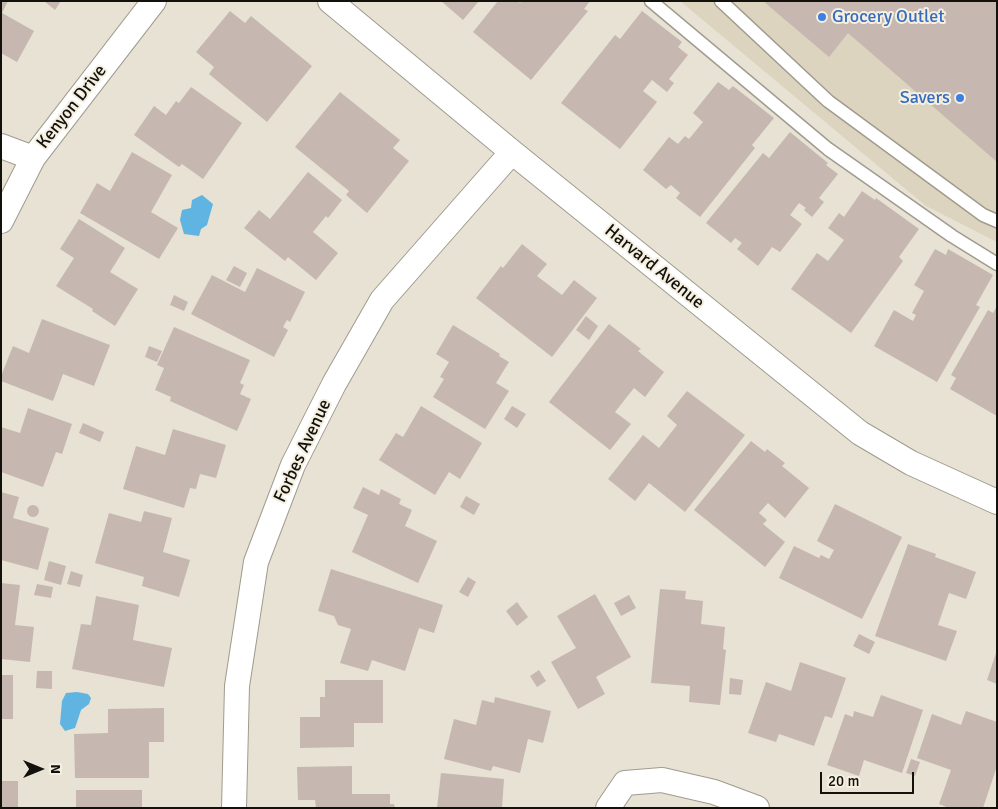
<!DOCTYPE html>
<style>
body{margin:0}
#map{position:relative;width:998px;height:809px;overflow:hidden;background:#e7e2d3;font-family:Signika,sans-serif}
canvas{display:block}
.frame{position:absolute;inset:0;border:2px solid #13110c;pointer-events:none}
.north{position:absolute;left:15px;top:744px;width:50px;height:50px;-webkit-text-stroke:4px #f4efe0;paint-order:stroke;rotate:90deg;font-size:14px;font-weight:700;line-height:20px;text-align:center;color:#13110c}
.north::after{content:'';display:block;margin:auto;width:18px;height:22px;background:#13110c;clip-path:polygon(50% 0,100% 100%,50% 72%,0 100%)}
.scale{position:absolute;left:820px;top:772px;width:94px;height:22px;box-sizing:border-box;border:2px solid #13110c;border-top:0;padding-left:6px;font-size:15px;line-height:18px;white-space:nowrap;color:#13110c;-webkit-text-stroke:4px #f4efe0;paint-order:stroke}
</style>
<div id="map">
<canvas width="998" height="809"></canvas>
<div class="frame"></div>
<div class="north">N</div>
<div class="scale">20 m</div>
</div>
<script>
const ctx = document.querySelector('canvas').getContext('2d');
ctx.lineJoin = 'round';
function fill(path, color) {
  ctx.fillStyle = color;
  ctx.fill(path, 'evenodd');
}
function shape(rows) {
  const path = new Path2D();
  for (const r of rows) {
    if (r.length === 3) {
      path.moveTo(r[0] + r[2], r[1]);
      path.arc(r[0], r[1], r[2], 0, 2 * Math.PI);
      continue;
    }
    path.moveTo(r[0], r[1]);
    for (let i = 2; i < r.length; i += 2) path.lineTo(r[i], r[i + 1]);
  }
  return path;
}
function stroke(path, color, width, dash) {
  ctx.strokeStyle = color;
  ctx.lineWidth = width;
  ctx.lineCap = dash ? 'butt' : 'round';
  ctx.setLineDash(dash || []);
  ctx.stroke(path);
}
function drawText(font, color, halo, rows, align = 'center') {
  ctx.font = font + ' Signika,sans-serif';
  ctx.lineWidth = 4;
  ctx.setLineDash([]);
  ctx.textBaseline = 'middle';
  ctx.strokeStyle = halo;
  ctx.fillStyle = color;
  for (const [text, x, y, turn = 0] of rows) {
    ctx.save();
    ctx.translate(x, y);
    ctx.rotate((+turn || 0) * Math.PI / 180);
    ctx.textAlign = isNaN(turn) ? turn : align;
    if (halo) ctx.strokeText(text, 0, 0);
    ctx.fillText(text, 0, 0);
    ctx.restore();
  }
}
const built = shape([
 [680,1,997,1,997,242,926,206]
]);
const water = shape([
 [202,195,213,204,207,225,201,229,199,236,184,234,180,220,182,210,191,208,192,200],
 [77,692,88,694,91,698,89,704,81,710,75,728,65,731,60,724,62,701,66,693]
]);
const building = shape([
 [1,1,8,1,2,13,34,31,17,62,1,53],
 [44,1,61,1,55,10],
 [441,1,479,1,463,20],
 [498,1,518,1,520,3,522,1,590,1,584,9,588,11,531,80,473,32],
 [763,1,997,1,997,162,848,33,829,57],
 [230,11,245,23,251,16,312,66,267,122,209,74,214,67,196,52],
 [642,11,682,42,678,47,688,55,669,79,674,83,667,92,652,80,643,91,657,102,620,149,561,103,615,35,620,39],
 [718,82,729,90,733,86,774,118,752,145,755,148,700,217,676,198,680,193,671,185,666,189,643,170,669,137,678,144,685,136,689,139,703,122,693,113],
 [191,87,242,123,203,179,182,164,179,167,134,135,154,106,166,115,176,101,179,103],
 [340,92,400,140,393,148,409,161,367,213,346,195,349,191,295,147],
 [790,132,828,163,826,165,838,174,819,198,824,202,812,217,804,210,806,208,799,203,790,215,802,224,780,252,772,247,758,266,737,249,742,243,735,238,731,243,706,223,763,153,769,158],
 [132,152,172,175,151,212,178,228,159,259,80,213,97,183,110,191],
 [308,172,342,200,328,218,326,216,313,232,338,253,316,280,288,257,285,261,244,228,259,210,270,219],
 [862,191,875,200,876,198,919,229,899,257,903,261,851,333,791,289,817,253,828,261,844,240,828,228,839,213,844,217],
 [79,219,125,248,110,272,138,289,115,326,92,311,93,309,56,286,74,258,60,249],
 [522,244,547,264,537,276,562,295,574,280,597,298,552,357,476,298,501,266,503,268],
 [935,249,946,255,948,249,993,275,976,305,980,307,937,382,874,346,894,310,913,321,916,315,912,313,924,291,914,285],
 [234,266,247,273,240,287,226,280],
 [257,268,305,292,290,322,287,320,283,327,288,330,274,357,191,314,212,275,245,292],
 [174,295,188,302,184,311,170,305],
 [997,306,997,416,950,389,956,378,951,375,988,310,993,313],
 [586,316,598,326,589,340,576,330],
 [42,319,110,345,94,386,63,374,53,401,1,381,1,376,13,346,29,353],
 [609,324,641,349,638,351,664,372,645,397,634,388,615,412,631,424,610,450,549,402],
 [453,325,500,354,499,356,509,362,496,383,509,391,485,429,433,397,444,379,440,377,449,362,436,354],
 [174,327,250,360,240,383,244,385,240,394,251,399,237,431,170,401,171,397,155,390,164,368,157,365],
 [149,346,162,351,157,362,145,357],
 [687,391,745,435,685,512,649,483,635,501,608,479,643,435,659,448,677,425,667,416],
 [421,406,482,443,460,479,449,472,435,495,379,460,396,433,403,437],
 [512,406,526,414,517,428,504,419],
 [28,408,72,424,62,454,56,452,43,487,1,472,1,427,20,433],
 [83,423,104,432,100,442,79,433],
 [173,429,226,445,216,478,200,474,196,489,190,488,184,508,123,489,136,446,165,455],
 [751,441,765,452,767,449,785,463,782,466,809,488,785,518,768,503,759,513,767,520,763,524,785,542,765,567,694,510],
 [363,487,379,495,381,489,401,499,399,504,412,510,405,526,437,541,418,583,352,552,368,515,353,508],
 [1,492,19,497,13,518,49,528,38,570,1,560],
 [466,496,480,504,474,515,460,507],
 [835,504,902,537,862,619,779,578,794,546,819,558,821,555,829,559,834,550,817,541],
 [33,511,6],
 [144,511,172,518,163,552,190,560,179,597,142,586,144,577,95,563,109,513,141,522],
 [908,544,936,554,935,557,976,572,966,599,949,593,938,625,957,631,946,661,875,636],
 [49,561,66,566,61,585,44,580],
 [331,569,443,605,434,633,419,628,405,671,372,660,368,671,340,663,351,629,338,625,334,616,318,611],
 [71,571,83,575,80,587,67,584],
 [468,577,476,582,468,597,459,592],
 [1,583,20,585,15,625,34,627,30,662,1,659],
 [37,584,53,587,51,598,34,595],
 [660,589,686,591,685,599,703,601,701,624,725,627,723,649,726,650,720,705,689,702,690,686,651,683],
 [595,594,631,657,596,677,605,694,578,709,551,662,576,648,557,616],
 [629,595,636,608,621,616,614,603],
 [96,596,139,605,133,640,172,648,164,687,72,669,81,624,91,625],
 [517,602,528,617,517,626,506,611],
 [859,634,875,642,869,654,853,646],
 [996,653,997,653,997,684,987,680],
 [800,662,846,678,832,718,825,716,814,746,779,734,776,742,748,733,766,682,791,691],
 [539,670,546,681,537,687,530,676],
 [37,671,52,671,52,689,36,688],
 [1,675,13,675,13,719,1,719],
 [730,678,743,680,741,695,729,694],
 [325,680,383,680,383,723,354,723,354,747,300,748,300,717,320,717,320,697,325,697],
 [881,695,923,710,902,773,864,760,859,776,827,765,845,714,853,717,854,711,873,717],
 [495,697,551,711,543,743,528,739,520,773,493,766,491,771,444,759,454,719,476,725,482,700,494,703],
 [164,708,164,742,149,742,149,778,75,778,74,734,108,733,108,709],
 [966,711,997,722,997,766,983,808,949,808,939,804,951,770,917,758,932,714,961,725],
 [911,759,920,762,915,776,906,773],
 [352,766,352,794,390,794,390,804,394,804,395,808,316,808,315,800,298,800,297,767],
 [441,773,504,779,502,808,437,808],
 [1,781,18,781,18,808,1,808],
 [76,790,142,790,142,808,76,808]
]);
const lane = shape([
 [651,1,828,149,952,236,997,264],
 [721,1,828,101,983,215,997,221]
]);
const street = shape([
 [330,1,512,152,860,433,911,463,997,502],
 [1,146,33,158],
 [1,221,33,158,154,1],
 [234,808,237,686,256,562,293,465,334,384,382,300,512,152],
 [608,808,625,783,662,780,714,792,757,808]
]);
const markers = [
 [822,17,5,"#3f7fe0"],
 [960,98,5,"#3f7fe0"]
];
const shopNames = [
 ["Grocery Outlet",832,17],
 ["Savers",950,98,"right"]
];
const streetNames = [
 ["Kenyon Drive",72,107,-52],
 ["Harvard Avenue",654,267,39],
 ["Forbes Avenue",303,451,-65]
];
fill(built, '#dcd4bf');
fill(water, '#5fb4e2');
fill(building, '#c6b8b0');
stroke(lane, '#a09b8e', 15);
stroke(street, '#a09b8e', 26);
stroke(lane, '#fff', 12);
stroke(street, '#fff', 24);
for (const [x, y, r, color] of markers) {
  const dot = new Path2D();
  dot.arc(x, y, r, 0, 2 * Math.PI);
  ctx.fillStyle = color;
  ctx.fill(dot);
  stroke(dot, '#f4efe0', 2);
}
drawText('18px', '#366cbe', '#f4efe0', shopNames, 'left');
drawText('18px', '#13110c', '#f4efe0', streetNames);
</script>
